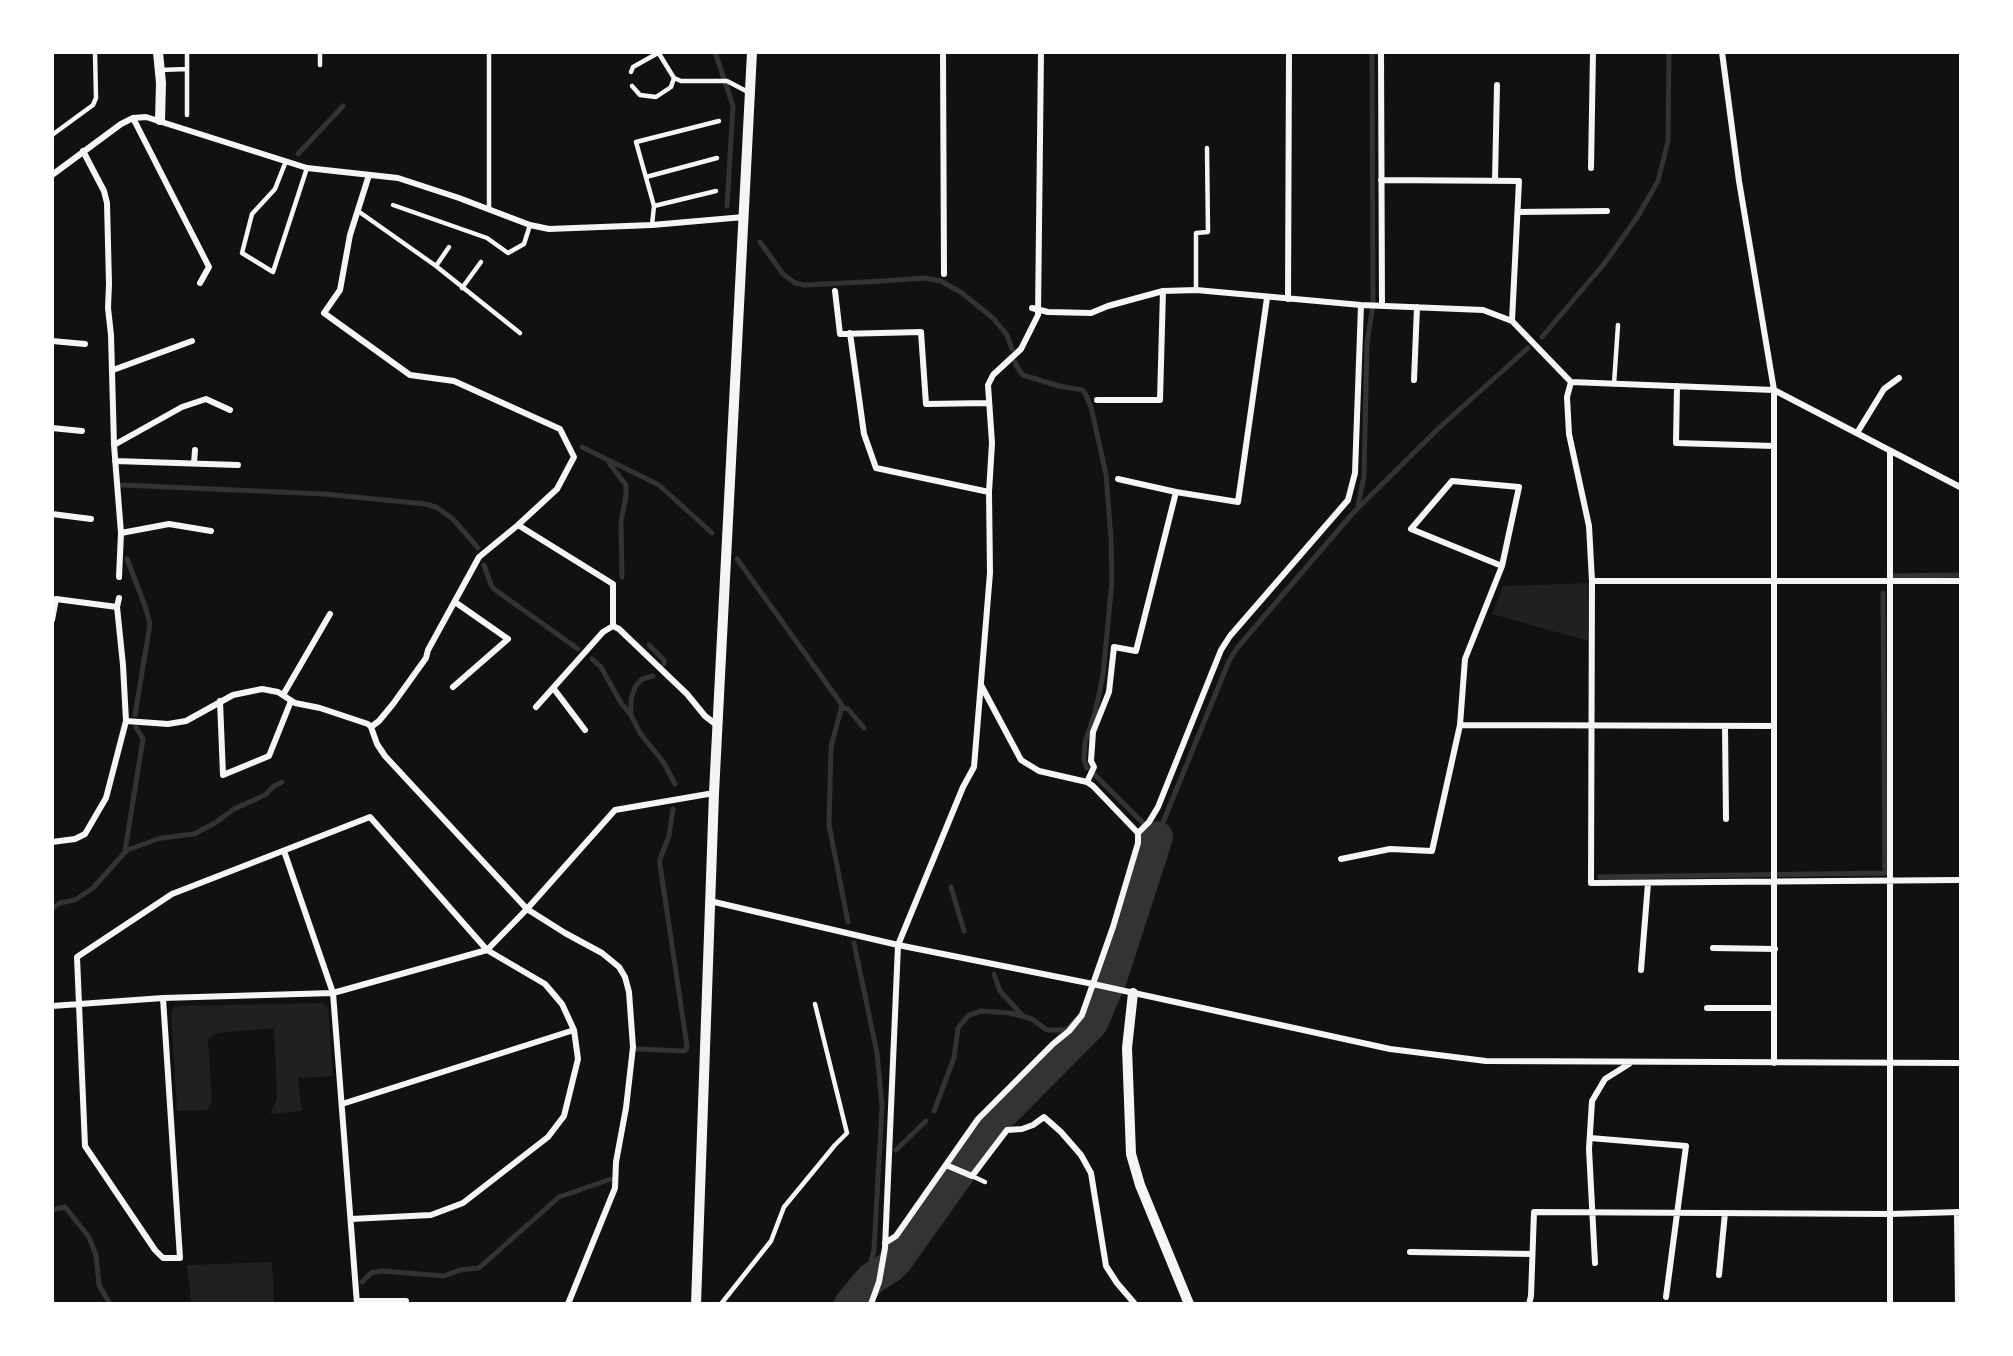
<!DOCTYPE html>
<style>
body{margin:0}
#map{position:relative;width:2013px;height:1356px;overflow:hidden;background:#111;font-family:"PT Sans Narrow",sans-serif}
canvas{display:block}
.frame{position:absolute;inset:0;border:54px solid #fff;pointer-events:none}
</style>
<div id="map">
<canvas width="2013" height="1356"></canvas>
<div class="frame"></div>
</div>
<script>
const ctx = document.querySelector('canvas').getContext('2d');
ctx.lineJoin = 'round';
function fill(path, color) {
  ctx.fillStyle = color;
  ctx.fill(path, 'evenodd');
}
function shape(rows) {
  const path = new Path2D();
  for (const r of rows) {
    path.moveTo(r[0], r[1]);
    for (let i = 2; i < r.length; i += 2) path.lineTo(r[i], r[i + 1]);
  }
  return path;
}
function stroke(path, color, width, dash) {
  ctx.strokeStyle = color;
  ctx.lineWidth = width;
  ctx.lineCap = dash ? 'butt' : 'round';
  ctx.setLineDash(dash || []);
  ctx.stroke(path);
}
const green = shape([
 [1589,583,1588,641,1492,614,1503,586],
 [322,1003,328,1007,333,1076,298,1078,302,1111,270,1114,277,1100,274,1028,218,1033,208,1039,212,1101,207,1110,177,1111,171,1012,175,1006],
 [272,1262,274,1303,191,1303,187,1265]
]);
const stream = shape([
 [715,52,733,106,727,206],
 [298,154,343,106],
 [760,242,783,274,795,283,805,285,883,281,924,278,941,281,962,293,994,319,1007,335,1012,349],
 [1542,337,1604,264,1638,216,1658,181,1668,141,1669,52],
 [1015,362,1017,367,1023,375,1059,386,1082,390,1085,393,1091,407,1106,474,1111,538,1112,581,1103,675,1095,713,1085,742,1084,760,1087,768],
 [582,447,659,485,712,533],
 [609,463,626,485,626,495,621,522,622,577],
 [122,485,324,494,425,504,436,507,453,519,478,548],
 [1358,506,1364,476,1367,343,1373,305,1372,52],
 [127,559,145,606,150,624,135,715],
 [737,559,842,705,831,747,829,825,848,922],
 [484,565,491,585,494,589,578,649],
 [1889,576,1960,575],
 [649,645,664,660,664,664],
 [592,659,601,667,621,703,631,715,640,733,664,763,675,784],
 [842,708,848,709,864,728],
 [631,715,631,699,635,687,642,679,653,676],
 [1095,775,1157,837,1229,661,1237,648,1353,513,1439,428,1528,348],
 [125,851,143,739,136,727],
 [1600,877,1885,873,1883,593],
 [951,887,964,931],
 [52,909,60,903,75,900,93,888,127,850,161,838,194,834,215,823,234,809,265,795,274,786,282,782],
 [854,943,877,1053,882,1106,874,1250,865,1284],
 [994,974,1000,991,1022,1015],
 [1075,1030,1087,1029],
 [637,1049,684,1051,686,1050,687,1046,660,865,660,859,669,836,673,809],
 [934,1111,954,1058,958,1028,969,1015,982,1011,1010,1013,1032,1019,1047,1030,1065,1030],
 [896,1150,926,1121],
 [52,1210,65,1207,89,1237,96,1255,99,1285,110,1304],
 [362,1282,371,1273,382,1271,444,1276,460,1270,479,1268,559,1197,611,1179]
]);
const river = shape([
 [850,1304,871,1279,890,1267,897,1260,998,1118,1092,1023,1111,979,1157,837]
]);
const service = shape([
 [187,52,187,115],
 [320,52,320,65],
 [658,52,674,78,681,81,727,81,748,92],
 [160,70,187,69],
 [631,72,633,67,658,53],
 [632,86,640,95,656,97,671,87,674,78],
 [52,135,93,105,96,98,95,52],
 [286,161,275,189,252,214,242,253,273,272,307,168],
 [646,177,717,158],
 [393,205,487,238,508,253,524,244,530,225],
 [654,206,716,191],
 [489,209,489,52],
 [358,211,436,266,520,333],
 [652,225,654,206,636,142,719,121],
 [436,266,449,247],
 [462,288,481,262],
 [1196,290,1196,233,1208,232,1207,148],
 [1614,384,1618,325],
 [972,1176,985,1182],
 [721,1304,771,1241,784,1207,835,1145,847,1133,815,1004]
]);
const minor = shape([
 [943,52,944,274],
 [1381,52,1382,306],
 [1722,52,1739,181,1774,390,1774,1063],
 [133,118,209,267,200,283],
 [83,151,104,191,107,203,109,284,108,308,111,335,114,445,121,533,119,577],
 [1591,168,1593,52],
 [52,175,121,124,133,118,146,117,307,168,398,178,459,198,530,225,549,229,652,225,744,217],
 [369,175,350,235,340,290,324,313,410,375,454,381,560,429,574,457,557,489,518,525,479,557,428,650,426,658,393,704,379,721,371,727],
 [1381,180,1519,181,1512,321],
 [1495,181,1497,85],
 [1518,212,1607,211],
 [835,291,840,334,921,332,926,404,988,403],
 [1288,299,1289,52],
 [1032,308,1048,312,1091,313,1108,306,1163,291,1196,290,1361,305,1483,310,1512,321,1571,382,1774,390,1960,487],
 [850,333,864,434,876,468,989,492],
 [52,341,85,344],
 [113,370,192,341],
 [1414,380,1417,307],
 [1571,382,1567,397,1569,434,1589,526,1592,581,1591,883,1960,880],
 [1677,386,1676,443,1774,446],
 [1097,400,1160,400,1163,291],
 [52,428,82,431],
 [1857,433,1884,389,1899,378],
 [114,445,182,407,206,399,230,410],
 [115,461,238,465],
 [194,463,195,450],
 [1118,479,1176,492],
 [52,514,91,519],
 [518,525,613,584,613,626,619,629,687,694,705,716,718,726],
 [121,533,169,524,211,531],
 [1592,581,1960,581],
 [117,607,119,598],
 [52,620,56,599,117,607,123,665,126,721,106,798,85,834,75,839,52,842],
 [453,687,508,639,455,602],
 [554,689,585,730],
 [283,695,330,614],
 [220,701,223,775,269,756,291,701],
 [536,707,603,632,613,626],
 [126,721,168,724,186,721,233,695,262,689,278,692,295,703,320,708,368,724,371,727,377,744,385,756,527,909,565,933,602,953,619,967,625,977,629,992,633,1047,626,1108,616,1162,615,1188,568,1304],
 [1460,725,1774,726],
 [1725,726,1726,819],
 [1087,782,1094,767,1091,761,1093,732,1109,692,1114,647,1136,651,1176,492,1238,502,1267,298],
 [1138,833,1149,822,1158,807,1221,650,1230,636,1348,500,1355,473,1361,305],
 [284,851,333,993,357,1304],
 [1341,859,1390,849,1432,851,1460,725,1465,659,1502,566,1519,487,1452,481,1411,529,1502,566],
 [710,901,898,945,1093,984,1390,1049,1486,1061,1960,1063],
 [1713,948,1775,949],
 [1641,970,1648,883],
 [163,998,180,1258,163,1258,155,1250,85,1146,77,957,172,894,370,817,487,950,545,984,562,1004,574,1030,578,1059,564,1116,548,1137,463,1203,431,1215,351,1219],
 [52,1006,163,998,333,993,487,950,527,909,615,810,714,793],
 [1707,1008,1774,1008],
 [342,1104,574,1030],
 [1590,1138,1686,1146,1666,1297],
 [946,1165,972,1176,1007,1130,1022,1129,1033,1125,1044,1117,1061,1132,1081,1155,1091,1173,1106,1266,1117,1283,1135,1304],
 [1957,1212,1958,1304],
 [885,1243,896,1236,978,1119,1053,1044,1069,1031,1082,1015,1113,927,1138,843,1138,833,1093,786,1087,782,1039,771,1021,760,981,685],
 [1410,1252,1532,1254],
 [1595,1263,1589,1149,1592,1101,1605,1079,1629,1064],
 [1719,1275,1725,1213],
 [357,1301,406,1301,406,1304],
 [871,1304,879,1282,885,1248,898,945,963,787,974,767,990,573,989,492,992,443,988,385,993,375,1021,349,1038,315,1041,52],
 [1529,1304,1531,1296,1534,1212,1890,1214,1960,1212],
 [1890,1304,1890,451]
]);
const tertiary = shape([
 [158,52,161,83,160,120],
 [1133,993,1127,1048,1131,1154,1140,1185,1189,1304],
 [696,1304,714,793,752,52]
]);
fill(green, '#202020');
stroke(stream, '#333', 5);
stroke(river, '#333', 32);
stroke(service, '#f5f5f5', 4.5);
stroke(minor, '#f5f5f5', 6);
stroke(tertiary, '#f5f5f5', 10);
</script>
